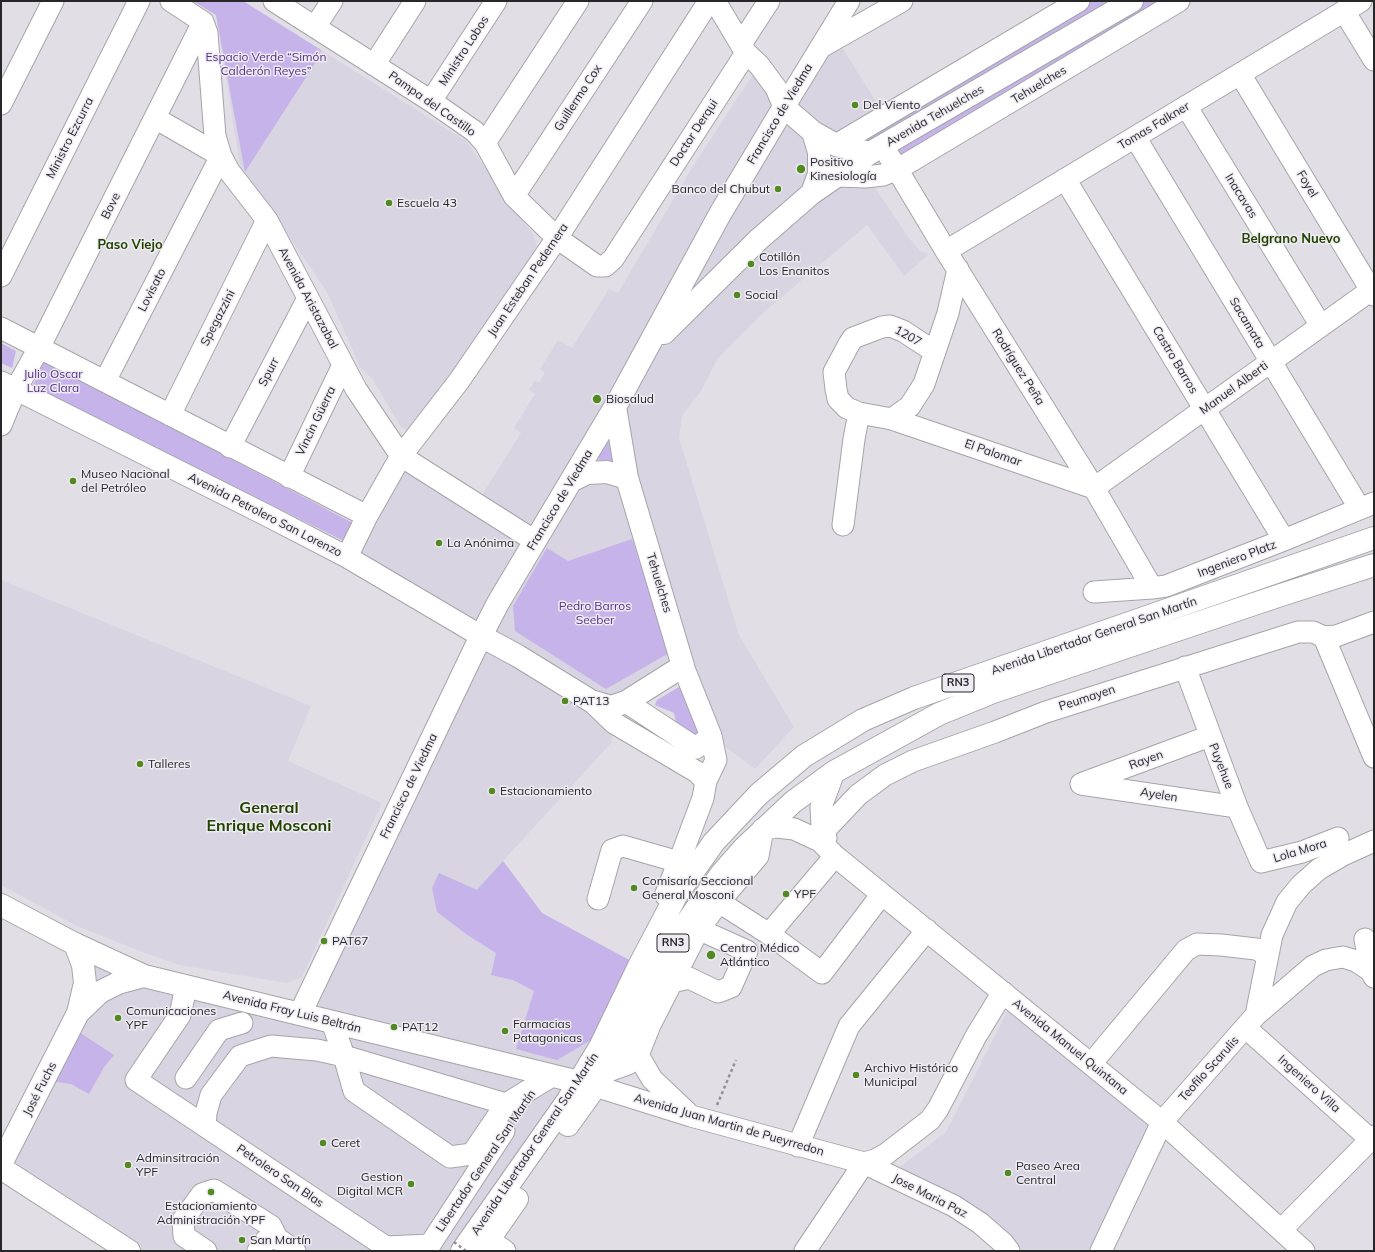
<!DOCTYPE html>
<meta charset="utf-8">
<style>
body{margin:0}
#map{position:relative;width:1375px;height:1252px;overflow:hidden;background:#e1dfe5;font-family:Mulish,sans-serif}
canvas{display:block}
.frame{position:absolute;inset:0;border:2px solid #272629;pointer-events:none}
</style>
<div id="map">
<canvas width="1375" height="1252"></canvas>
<div class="frame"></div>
</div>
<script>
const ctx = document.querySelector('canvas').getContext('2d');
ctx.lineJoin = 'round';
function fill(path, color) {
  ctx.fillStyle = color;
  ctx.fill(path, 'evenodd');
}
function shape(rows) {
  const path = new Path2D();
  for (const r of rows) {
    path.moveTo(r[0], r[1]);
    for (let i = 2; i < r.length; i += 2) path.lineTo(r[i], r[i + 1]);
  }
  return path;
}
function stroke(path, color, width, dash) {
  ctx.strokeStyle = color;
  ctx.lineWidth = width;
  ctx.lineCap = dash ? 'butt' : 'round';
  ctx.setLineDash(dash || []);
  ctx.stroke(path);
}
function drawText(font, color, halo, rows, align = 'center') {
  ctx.font = font + ' Mulish,sans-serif';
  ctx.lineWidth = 3;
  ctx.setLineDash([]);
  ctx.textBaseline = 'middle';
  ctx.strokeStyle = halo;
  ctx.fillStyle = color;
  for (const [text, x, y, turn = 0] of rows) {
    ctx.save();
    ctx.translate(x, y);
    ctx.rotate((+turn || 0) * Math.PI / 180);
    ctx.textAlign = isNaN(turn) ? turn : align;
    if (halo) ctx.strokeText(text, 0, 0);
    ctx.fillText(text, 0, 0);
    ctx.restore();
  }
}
const built = shape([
 [193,1,243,1,466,141,533,235,537,245,535,255,415,426,409,431,401,427,373,380,360,367,327,292,240,165,216,15],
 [836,38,913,160,868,177,909,238,920,251,929,254,904,276,867,225,764,312,718,358,701,391,682,416,679,438,739,635,794,727,755,769,711,736,683,666,626,702,614,723,611,743,503,861,542,913,639,966,476,1231,505,1251,129,1251,1,1168,78,1013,75,944,300,1014,481,636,347,557,401,456,477,503,521,433,514,428,535,394,529,390,535,380,539,383,545,373,540,369,558,340,572,348,609,289,618,293,690,171,759,65,784,106],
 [1,580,311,706,288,761,382,803,302,977,287,983,179,965,145,953,77,926,1,885],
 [1013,1000,1162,1122,1101,1251,1009,1251,889,1175,946,1132]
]);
const green = shape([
 [193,1,243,1,321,50,319,57,245,172,216,15],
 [1079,1,1179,1,898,169,883,146,836,145],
 [1,343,16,351,12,368,1,363],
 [44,361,353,523,344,541,32,387],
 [608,440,613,463,601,460,585,453],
 [632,539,669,653,606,689,515,631,513,606,547,548,568,561],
 [684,684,701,726,699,737,678,730,674,713,655,705,657,700],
 [503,861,542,913,633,962,598,1036,557,1060,516,1049,534,991,513,980,491,975,496,953,466,934,437,912,432,888,439,873,477,890],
 [76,1030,114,1055,104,1067,89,1094,71,1084,50,1081]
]);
const path = shape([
 [717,1105,736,1060]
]);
const minor = shape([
 [171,1,203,22,207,33,215,136,221,156,229,171,267,220,356,389,401,456,535,541],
 [274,1,431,101,474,131,485,143,514,196,557,238,597,266,605,266,613,259,746,53],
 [715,1,746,53,759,65,776,88,784,107],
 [1344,11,1374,60],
 [315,27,332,1],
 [741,44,769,1],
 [821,47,902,1],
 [374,65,415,1],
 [1240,74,1374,295],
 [431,101,496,1],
 [1,104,53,1],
 [1186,106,1321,326],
 [784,107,849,1],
 [1135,137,1360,509],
 [485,143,578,1],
 [836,145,1079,1],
 [883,146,946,251,1094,488,1152,588],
 [837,176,865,177,883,175,898,169,1179,1],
 [1065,179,1284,540],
 [514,196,642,1],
 [946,251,1361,1],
 [1,276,139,1],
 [1,328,367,516],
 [105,381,221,156,155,118],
 [1,382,268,516,347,557,481,636],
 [859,413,847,408,838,399,836,389,834,372,849,344,853,338,882,327,890,326,903,331,935,352],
 [170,415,267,220],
 [892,419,910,406,924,384,948,313,958,269],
 [1,425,16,389,39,348,203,22],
 [230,447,308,298],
 [289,477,343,365],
 [1094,488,1374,288],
 [843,525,854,439,859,413,892,419,1094,488],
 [347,557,367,516,401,456,459,381,557,238,709,1],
 [1094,592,1152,588,1166,586,1284,540,1374,503],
 [1324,637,1374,757],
 [683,666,711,736,716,760,706,781],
 [1185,667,1237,807,1261,862,1302,852,1338,838],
 [591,701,614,723,697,772,706,781,703,798,679,862,623,846,612,850,598,899],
 [626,702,696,748,711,736],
 [1083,783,1210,736],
 [1081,784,1237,807],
 [823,832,858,795,885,775,913,761,995,732,1046,712,1298,632,1313,632,1324,637,1336,636,1374,622],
 [826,838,822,826,821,807,834,772],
 [719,902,769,934,822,973,882,894],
 [769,934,835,856],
 [1365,939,1371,971,1374,977],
 [672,982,689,978,718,992,731,987,747,951,707,933,703,923],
 [186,987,180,1015,136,1080,386,1247,430,1245],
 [1256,1015,1272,935,1287,902,1301,885,1319,869,1343,855,1374,841],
 [332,1022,344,1056,354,1091,450,1157,472,1154,506,1104],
 [1246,1028,1371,1140],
 [1091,1064,1186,950,1197,944,1221,945,1256,949,1268,955],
 [606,1072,628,1064,638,1055],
 [186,1078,219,1030,242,1023],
 [595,1086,691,1116,864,1163,954,1206,980,1223,1003,1243,1009,1251],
 [691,1116,652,1079,638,1055,650,1025,699,929,719,902,758,856,763,829,776,827,794,829,820,841,835,856,1162,1122,1304,1251],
 [205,1126,206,1113,211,1095,240,1056,271,1046,317,1050,344,1056,506,1104,552,1076],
 [798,1146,849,1026,927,930],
 [864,1163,875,1160,886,1154,930,1120,938,1109,976,1036,1003,992],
 [1281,1230,1374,1136],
 [489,1240,505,1251],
 [206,1251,184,1236,183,1220,202,1194,214,1190,271,1226,277,1238,295,1251],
 [258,1251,266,1240,277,1238],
 [426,1251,504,1131],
 [805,1251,864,1163],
 [1101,1251,1162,1122,1256,1015,1313,966,1326,960,1343,957,1356,961,1371,971]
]);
const major = shape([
 [812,193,819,174,819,152,813,132],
 [664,333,758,240,812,193,870,153,1132,1],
 [571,481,587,473,607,472,627,478],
 [481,636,518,656,591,701,611,707,626,702,683,666,627,478,615,407],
 [1,905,75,944,144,976,595,1086],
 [78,1013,100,992,118,983,144,976],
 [300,1014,481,636,498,603,615,407,720,214,784,107,813,132,836,145,870,153],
 [1,1164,78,1013,85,983,83,965,75,944],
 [1,1168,129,1251]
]);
const highway = shape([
 [666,895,679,862],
 [568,1125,606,1072,673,943,694,912,722,873,744,848,793,802,834,772,939,714,993,692,1278,596,1374,565],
 [462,1251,568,1100,600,1047,639,966,677,894,714,842,759,794,804,756,863,720,914,698,1374,538],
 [481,1251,517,1199]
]);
const pathBridge = shape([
 [454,1242,466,1251]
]);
const markers = [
 [855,105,4,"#538922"],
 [801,169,5,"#538922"],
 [778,189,4,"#538922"],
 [389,203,4,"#538922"],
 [751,264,4,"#538922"],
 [737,295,4,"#538922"],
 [597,399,5,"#538922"],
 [73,481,4,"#538922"],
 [439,543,4,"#538922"],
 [565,701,4,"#538922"],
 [140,764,4,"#538922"],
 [492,791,4,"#538922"],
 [634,888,4,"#538922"],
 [786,894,4,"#538922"],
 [324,941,4,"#538922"],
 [711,955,5,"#538922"],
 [118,1018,4,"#538922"],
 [394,1027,4,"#538922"],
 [505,1031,4,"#538922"],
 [856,1075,4,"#538922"],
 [323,1143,4,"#538922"],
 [128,1165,4,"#538922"],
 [1008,1173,4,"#538922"],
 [411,1184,4,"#538922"],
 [211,1192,4,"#538922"],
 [242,1240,4,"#538922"]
];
const shields = [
 [958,683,32],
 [673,943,32]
];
const shieldNames = [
 ["RN3",958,683],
 ["RN3",673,943]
];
const streetNames = [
 ["Ministro Lobos",464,51,-57],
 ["Tehuelches",1039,85,-31],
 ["Guillermo Cox",578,98,-57],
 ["Pampa del Castillo",432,104,35],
 ["Francisco de Viedma",780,114,-59],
 ["Avenida Tehuelches",935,116,-30],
 ["Tomas Falkner",1154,126,-31],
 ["Doctor Derqui",694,133,-57],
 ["Ministro Ezcurra",70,138,-63],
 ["Foyel",1307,184,59],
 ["Inacavas",1241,196,58],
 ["Bove",111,206,-63],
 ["Juan Esteban Pedernera",528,280,-56],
 ["Lovisato",152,290,-63],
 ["Avenida Aristazabal",308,298,62],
 ["Spegazzini",218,318,-63],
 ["Sacamata",1247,323,59],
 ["1207",908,336,29],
 ["Castro Barros",1175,360,59],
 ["Rodríguez Peña",1018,367,58],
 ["Spurr",269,372,-63],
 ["Manuel Alberti",1234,388,-36],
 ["Vincin Güerra",316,421,-64],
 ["El Palomar",993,453,19],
 ["Francisco de Viedma",560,500,-59],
 ["Avenida Petrolero San Lorenzo",265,515,27],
 ["Ingeniero Platz",1237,559,-21],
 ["Tehuelches",659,583,73],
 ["Avenida Libertador General San Martín",1094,636,-19],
 ["Peumayen",1087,698,-18],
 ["Rayen",1146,760,-20],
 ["Puyehue",1221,766,69],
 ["Francisco de Viedma",409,786,-64],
 ["Ayelen",1159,795,9],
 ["Lola Mora",1300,851,-17],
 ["Avenida Fray Luis Beltrán",292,1012,14],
 ["Avenida Manuel Quintana",1070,1047,39],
 ["Teofilo Scarulis",1209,1069,-48],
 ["Ingeniero Villa",1309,1084,42],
 ["José Fuchs",40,1089,-63],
 ["Avenida Juan Martin de Pueyrredon",729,1125,16],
 ["Avenida Libertador General San Martín",535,1144,-56],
 ["Libertador General San Martín",486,1161,-56],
 ["Petrolero San Blas",280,1176,34],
 ["Jose Maria Paz",930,1196,27]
];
const parkNames = [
 ["Espacio Verde “Simón",266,57],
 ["Calderón Reyes”",266,71],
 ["Julio Oscar",53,374],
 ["Luz Clara",53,388],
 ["Pedro Barros",595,606],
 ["Seeber",595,620]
];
const poiNames = [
 ["Del Viento",863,105],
 ["Positivo",810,162],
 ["Kinesiología",810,176],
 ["Banco del Chubut",770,189,"right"],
 ["Escuela 43",397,203],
 ["Cotillón",759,257],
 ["Los Enanitos",759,271],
 ["Social",745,295],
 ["Biosalud",606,399],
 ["Museo Nacional",81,474],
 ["del Petróleo",81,488],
 ["La Anónima",447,543],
 ["PAT13",573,701],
 ["Talleres",148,764],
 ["Estacionamiento",500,791],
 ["Comisaría Seccional",642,881],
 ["General Mosconi",642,895],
 ["YPF",794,894],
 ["PAT67",332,941],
 ["Centro Médico",720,948],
 ["Atlántico",720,962],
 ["Comunicaciones",126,1011],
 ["YPF",126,1025],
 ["Farmacias",513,1024],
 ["Patagonicas",513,1038],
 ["PAT12",402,1027],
 ["Archivo Histórico",864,1068],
 ["Municipal",864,1082],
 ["Ceret",331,1143],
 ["Adminsitración",136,1158],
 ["YPF",136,1172],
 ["Paseo Area",1016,1166],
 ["Central",1016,1180],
 ["Gestion",403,1177,"right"],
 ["Digital MCR",403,1191,"right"],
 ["Estacionamiento",211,1206,"center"],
 ["Administración YPF",211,1220,"center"],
 ["San Martín",250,1240]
];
const neighbourhoodNames = [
 ["Belgrano Nuevo",1291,239],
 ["Paso Viejo",130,245]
];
const districtNames = [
 ["General",269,808],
 ["Enrique Mosconi",269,826]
];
fill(built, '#d8d4e2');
fill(green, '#c5b3e9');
stroke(minor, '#a6a4aa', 23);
stroke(major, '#a6a4aa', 24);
stroke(highway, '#a6a4aa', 24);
stroke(path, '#919094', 2.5, [3, 3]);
stroke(minor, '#fff', 21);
stroke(major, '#fff', 22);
stroke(highway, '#fff', 22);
stroke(pathBridge, '#919094', 2.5, [3, 3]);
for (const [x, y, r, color] of markers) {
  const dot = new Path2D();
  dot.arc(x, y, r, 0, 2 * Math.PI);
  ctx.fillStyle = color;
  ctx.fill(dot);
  stroke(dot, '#eeecf2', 1.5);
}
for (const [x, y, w] of shields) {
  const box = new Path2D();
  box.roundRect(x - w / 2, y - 9, w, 18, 3);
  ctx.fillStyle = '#eeecf2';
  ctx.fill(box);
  stroke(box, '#272629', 1);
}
drawText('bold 11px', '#272629', null, shieldNames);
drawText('12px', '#272629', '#eeecf2', streetNames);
drawText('12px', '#552e88', '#eeecf2', parkNames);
drawText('12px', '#272629', '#eeecf2', poiNames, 'left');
drawText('bold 13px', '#224300', '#eeecf2', neighbourhoodNames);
drawText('bold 16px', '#224300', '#eeecf2', districtNames);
</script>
